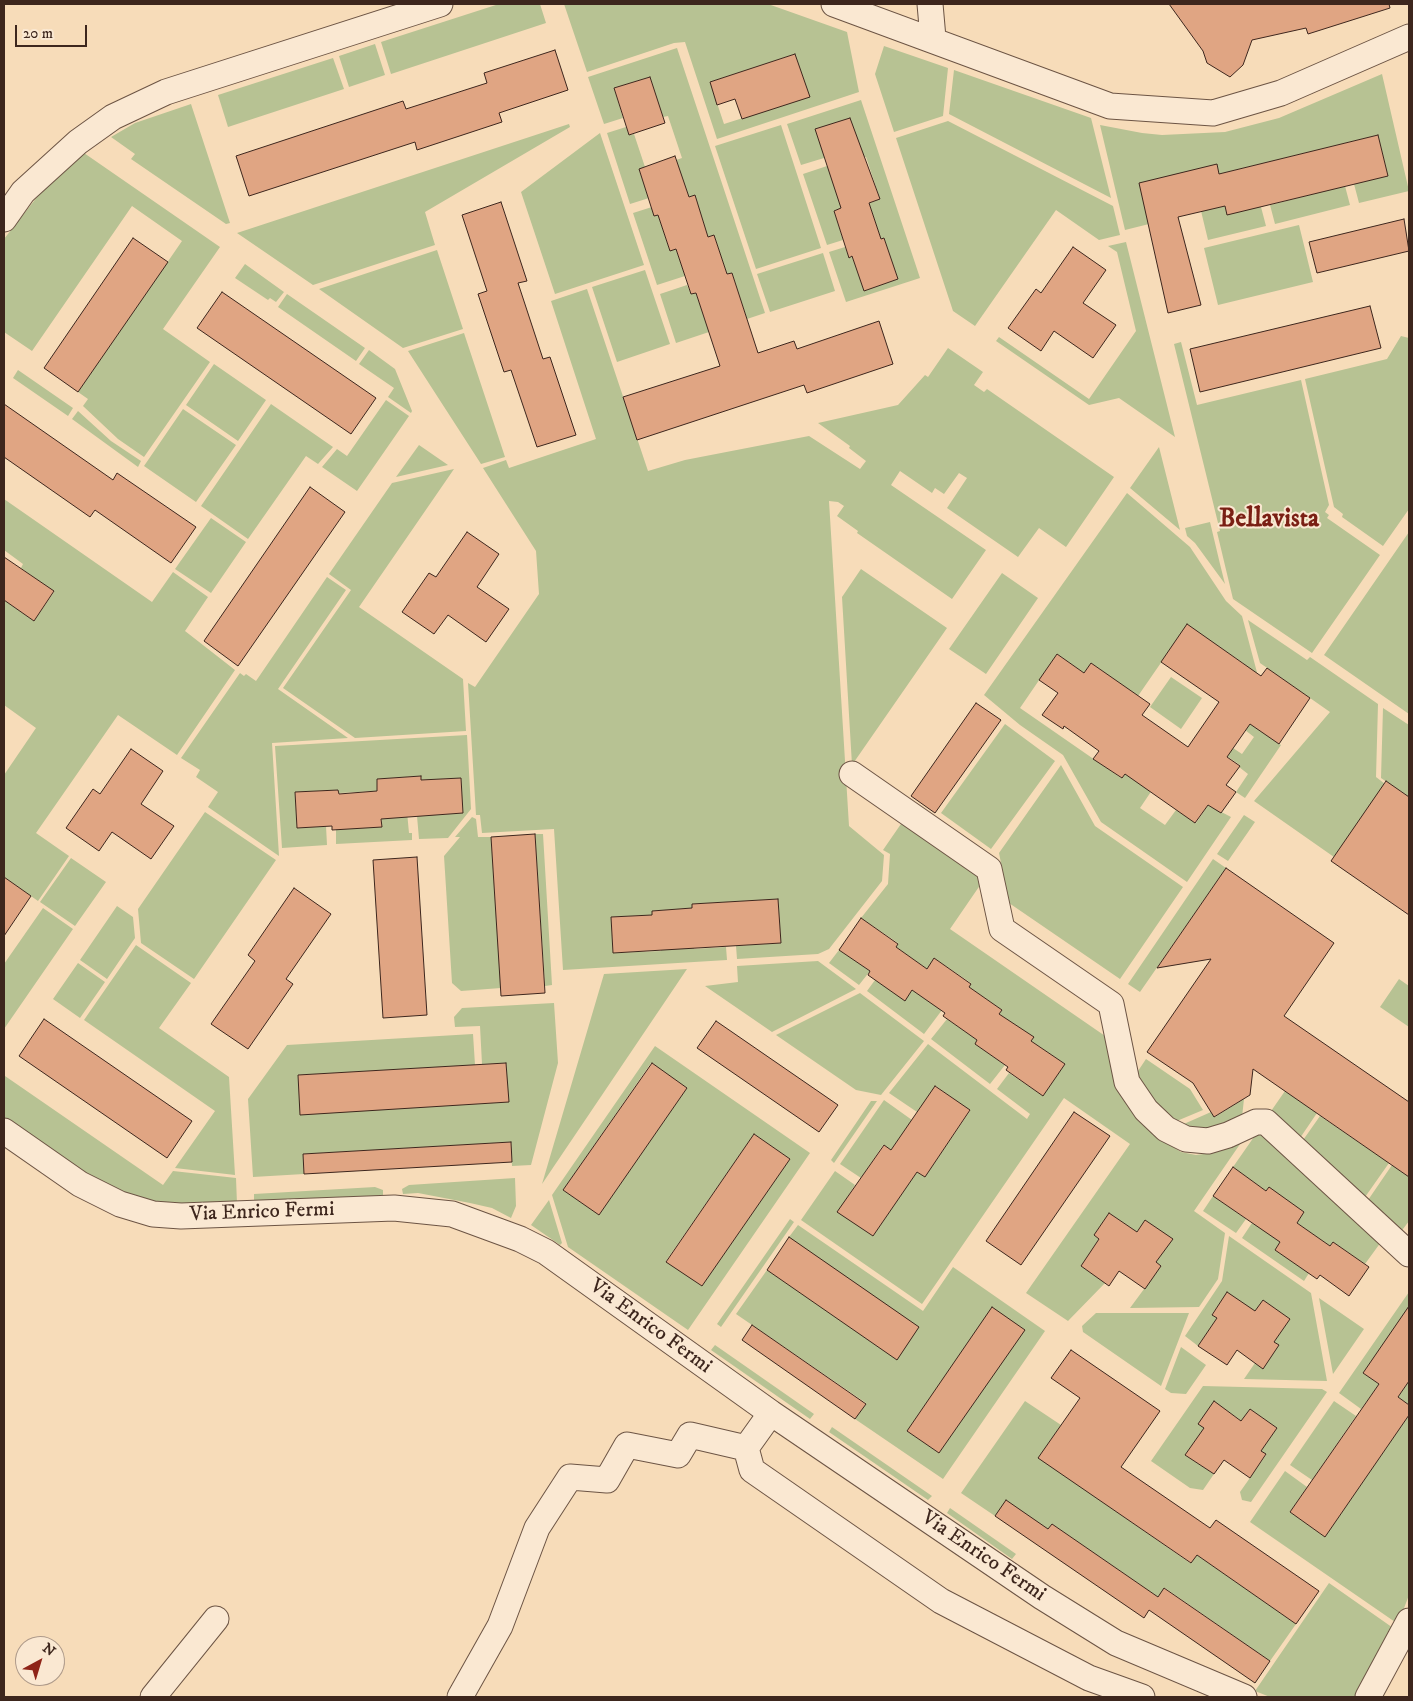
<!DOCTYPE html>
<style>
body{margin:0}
#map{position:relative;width:1413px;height:1701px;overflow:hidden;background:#f7dcb9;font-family:"IM FELL DW Pica",serif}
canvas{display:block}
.frame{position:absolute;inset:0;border:5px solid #3d261d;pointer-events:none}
.north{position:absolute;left:15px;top:1636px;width:50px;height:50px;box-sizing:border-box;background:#fae8d2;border:1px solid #ae9a8a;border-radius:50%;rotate:39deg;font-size:14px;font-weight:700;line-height:20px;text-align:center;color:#3d261d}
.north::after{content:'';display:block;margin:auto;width:18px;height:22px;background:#8f2418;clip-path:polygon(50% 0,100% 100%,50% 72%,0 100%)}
.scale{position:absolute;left:15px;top:25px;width:72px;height:22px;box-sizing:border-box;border:2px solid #3d261d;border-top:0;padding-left:6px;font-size:15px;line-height:18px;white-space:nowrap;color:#3d261d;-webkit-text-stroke:4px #fae8d2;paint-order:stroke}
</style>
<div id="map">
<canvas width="1413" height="1701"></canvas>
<div class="frame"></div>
<div class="north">N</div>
<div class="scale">20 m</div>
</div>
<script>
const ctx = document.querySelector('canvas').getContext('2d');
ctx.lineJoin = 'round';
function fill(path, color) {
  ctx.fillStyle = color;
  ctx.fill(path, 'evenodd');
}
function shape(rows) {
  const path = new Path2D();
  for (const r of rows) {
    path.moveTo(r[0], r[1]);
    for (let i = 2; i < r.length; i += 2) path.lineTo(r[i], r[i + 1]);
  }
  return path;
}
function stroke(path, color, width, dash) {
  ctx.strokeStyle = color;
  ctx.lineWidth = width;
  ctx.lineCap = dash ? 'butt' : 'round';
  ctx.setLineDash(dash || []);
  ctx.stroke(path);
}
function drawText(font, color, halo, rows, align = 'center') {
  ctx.font = font + ' "IM FELL DW Pica",serif';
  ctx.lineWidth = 4;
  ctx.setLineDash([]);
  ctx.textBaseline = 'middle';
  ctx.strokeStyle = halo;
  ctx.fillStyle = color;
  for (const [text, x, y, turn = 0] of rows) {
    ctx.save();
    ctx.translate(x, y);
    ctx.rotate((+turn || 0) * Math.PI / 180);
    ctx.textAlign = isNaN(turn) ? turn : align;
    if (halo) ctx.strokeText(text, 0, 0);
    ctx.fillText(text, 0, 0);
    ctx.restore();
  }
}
const green = shape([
 [499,4,540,4,546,23,391,74,381,42],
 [564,4,768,4,847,32,859,92,717,139,685,42,674,43,587,72],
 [795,54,809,97,724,124,710,82],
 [375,44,385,75,349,87,339,56],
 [884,46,948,68,943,116,894,132,875,74],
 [677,48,765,313,747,319,732,273,727,274,714,235,708,237,695,196,689,197,676,160,682,158,668,116,663,117,650,77,614,88,623,118,604,124,588,77],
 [333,58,344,89,228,127,218,95],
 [954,70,1091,118,1111,198,949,114],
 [1382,74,1409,191,1359,203,1354,184,1388,176,1378,135,1219,174,1217,165,1149,224,1125,230,1100,125,1142,133,1162,135,1225,132,1279,118],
 [861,100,920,278,846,302,829,252,845,247,849,257,852,256,864,291,898,279,884,238,881,239,869,203,880,199,866,157,824,158,801,165,787,124],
 [191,104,230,223,226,224,131,159,135,154,111,137,135,123],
 [948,121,1113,206,1120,235,1099,240,1056,210,975,326,953,311,896,138],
 [569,124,570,127,425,212,435,245,313,285,237,233],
 [781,125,821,248,756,269,715,146],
 [626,127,629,135,634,134,645,167,639,170,649,198,630,204,607,133],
 [600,133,644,265,555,294,521,192],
 [84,153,220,247,163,329,210,362,144,457,118,439,83,406,88,399,78,392,182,241,132,206,32,351,4,332,4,239,41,192],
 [827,166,845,207,834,211,843,240,827,245,803,174],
 [1345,186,1350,205,1275,224,1270,205],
 [1225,206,1261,207,1266,226,1208,240,1201,211],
 [652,207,658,215,670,251,676,249,685,276,657,285,633,213],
 [1299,225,1313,282,1218,305,1204,248],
 [1126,242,1175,437,1119,398,1089,405,996,341,999,337,1089,399,1136,331,1117,252,1108,246],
 [437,250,463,329,403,348,319,289],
 [823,253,835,291,770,312,757,274],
 [245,264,284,292,276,302,270,298,268,300,235,278],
 [645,270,670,344,617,362,592,287],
 [687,285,691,294,696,293,709,332,676,343,660,294],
 [587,289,648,471,685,460,809,436,860,469,866,461,849,448,850,446,818,423,898,405,925,375,928,377,948,348,983,372,974,385,984,392,987,389,1114,477,1066,547,1039,528,1018,557,947,508,967,478,959,473,944,494,935,488,932,493,900,471,891,485,986,550,952,599,857,533,858,531,837,516,844,506,838,502,829,501,849,826,884,855,882,881,829,949,818,954,737,959,736,946,781,943,778,899,692,904,692,908,652,911,652,915,611,917,613,953,661,951,661,946,694,944,694,949,726,947,727,960,563,970,554,829,482,833,480,815,476,815,468,683,475,687,539,594,536,551,483,468,506,460,509,468,596,439,551,301],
 [287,294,365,348,356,361,278,307],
 [464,333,505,457,481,464,408,351],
 [1401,336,1409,338,1409,509,1383,546,1342,517,1343,514,1334,507,1305,379,1387,359],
 [1181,342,1197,405,1301,380,1329,505,1325,512,1329,515,1327,518,1380,555,1312,653,1233,599,1217,532,1220,531,1174,344],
 [369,350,395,369,412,411,411,413,388,397,394,388,359,364],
 [214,364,266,400,238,441,186,405],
 [18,370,73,408,68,416,13,378],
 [386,400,409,416,357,491,322,467,337,449,347,456],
 [271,404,333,447,318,464,306,456,248,539,201,506],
 [183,409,236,445,196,502,144,466],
 [78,411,111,441,141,461,138,467,72,419],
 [419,445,448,465,396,477],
 [1159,447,1180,530,1130,488],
 [454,469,359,607,463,679,466,731,355,738,283,688,351,590,329,574,392,483],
 [1127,493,1190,547,1226,601,1242,616,1259,680,1243,663,1187,625,1138,696,1091,663,1084,673,1057,654,1020,708,1121,778,1139,753,1169,765,1140,808,1165,825,1176,810,1196,823,1208,805,1231,817,1187,882,1101,822,1063,755,1020,725,984,695],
 [4,499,152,602,173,572,208,597,185,631,235,670,177,755,118,715,36,833,69,856,38,901,4,877,4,775,36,728,4,705,4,600,34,621,54,592,21,568,23,564,4,550],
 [211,518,246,542,211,593,175,569],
 [1210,522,1220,564,1225,584,1195,543,1187,536,1185,528],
 [1409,532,1409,714,1324,655],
 [861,569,947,628,852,765,842,597],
 [1002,573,1038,598,986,674,949,649],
 [327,577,346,590,278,689,348,738,272,743,279,856,208,807,218,792,196,777,200,770,181,758,240,673,244,676,246,674,256,681],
 [1248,620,1307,660,1310,657,1378,704,1376,777,1385,784,1334,857,1254,801,1330,712,1260,663],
 [1171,677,1202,698,1181,729,1150,707],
 [1383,708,1409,725,1409,797,1381,778],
 [1249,723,1281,745,1245,798,1236,792,1248,774,1239,767,1240,765,1213,747,1233,748,1242,754,1254,737,1245,730],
 [1005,724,1055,761,991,849,941,813],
 [467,735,471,809,448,838,419,839,417,816,463,813,461,778,421,780,420,776,377,779,377,791,339,793,338,790,295,792,297,828,326,826,327,845,282,848,275,746],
 [1061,765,1095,826,1183,887,1120,979,1009,903,999,853],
 [205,812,276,860,194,979,141,943,138,909],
 [407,812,409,833,412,833,412,840,336,844,336,829,382,826,381,814],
 [1244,815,1255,822,1228,861,1217,854],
 [472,817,476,819,478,837,491,837,501,988,461,991,452,983,444,856,460,837,455,837],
 [903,821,985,878,950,929,1108,1038,1167,1143,1181,1152,1196,1155,1211,1153,1247,1134,1194,1211,1225,1233,1218,1279,1199,1307,1130,1308,1161,1266,1156,1262,1172,1239,1145,1220,1129,1243,1134,1230,1109,1213,1094,1235,1099,1239,1081,1266,1105,1283,1068,1321,1026,1293,1130,1144,1064,1098,922,1304,801,1220,835,1171,855,1185,838,1212,873,1236,917,1172,925,1177,970,1111,936,1086,917,1112,889,1093,928,1044,1027,1119,1030,1114,997,1089,1009,1073,1043,1096,1065,1064,1031,1041,1033,1037,999,1014,1002,1010,969,987,971,983,934,958,927,969,896,947,898,943,861,918,888,884,890,854,883,850],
 [535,834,543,834,552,985,545,986],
 [71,858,106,882,75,926,40,902],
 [1213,859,1226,868,1140,992,1128,984],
 [117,906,133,917,135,938,107,979,80,960],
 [43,908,73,929,4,1029,4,964],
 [136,945,191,983,159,1028,229,1077,235,1175,175,1168,215,1111,84,1020],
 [839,950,870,971,859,985,829,963],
 [818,961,856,989,772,1032,705,986,738,982,737,966],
 [78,963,105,982,80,1018,53,999],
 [687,969,542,1184,604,974],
 [1399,979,1409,986,1409,1027,1380,1007],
 [875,980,905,1000,912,990,942,1010,924,1034,867,991],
 [860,993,924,1041,881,1095,856,1090,776,1035],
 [554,1003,558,1063,531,1165,512,1166,511,1142,303,1154,304,1174,253,1177,248,1099,287,1045,473,1034,475,1065,298,1075,301,1114,508,1102,506,1063,482,1064,480,1026,455,1027,454,1017,462,1008],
 [947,1019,977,1040,975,1044,1005,1065,990,1084,931,1039],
 [655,1046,810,1153,688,1330,568,1247,552,1195],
 [651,1063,687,1088,599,1215,563,1190],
 [754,1134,790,1159,702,1286,666,1261],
 [1146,1059,1190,1089,1203,1110,1172,1123,1132,1080],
 [5,1076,163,1185,173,1171,236,1178,237,1204,198,1206,158,1202,134,1197,77,1171,4,1121],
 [1285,1091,1317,1113,1298,1141,1269,1114],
 [1244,1099,1242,1117,1214,1132,1177,1127,1211,1112,1215,1117],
 [884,1100,912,1120,891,1150,883,1145,861,1178,840,1164],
 [871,1101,877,1101,834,1163,831,1160],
 [1320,1116,1389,1163,1363,1200,1301,1143],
 [1262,1133,1381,1242,1365,1264,1333,1242,1330,1246,1297,1223,1304,1212,1269,1188,1266,1191,1233,1167,1256,1134],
 [1392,1165,1409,1177,1409,1221,1400,1233,1366,1203],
 [515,1178,516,1206,511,1218,492,1208,470,1203,418,1193,403,1194,402,1189,409,1185],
 [375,1187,383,1190,383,1196,254,1203,254,1194],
 [1213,1196,1246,1219,1236,1233,1203,1211],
 [549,1200,562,1243,560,1245,531,1225],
 [790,1219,794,1222,721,1327,717,1324],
 [1252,1223,1255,1225,1256,1223,1281,1240,1275,1250,1309,1273,1304,1281,1242,1238],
 [798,1225,923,1311,953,1267,1045,1331,943,1479,855,1419,866,1403,736,1314,767,1270,896,1359,789,1237],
 [992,1308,1024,1330,939,1453,907,1431],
 [1229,1236,1311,1293,1327,1381,1244,1379,1255,1363,1263,1368,1279,1345,1274,1342,1290,1319,1263,1300,1247,1323,1227,1293,1212,1314,1217,1318,1198,1346,1185,1336,1222,1281],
 [1409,1292,1409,1308,1363,1373,1379,1384,1361,1409,1339,1393],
 [1319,1298,1364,1329,1333,1374],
 [1096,1313,1189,1313,1161,1386,1083,1332,1082,1326],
 [715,1345,814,1414,810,1419,711,1350],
 [1181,1347,1206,1365,1186,1394,1171,1393,1165,1389],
 [1409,1381,1409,1405,1398,1397],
 [1203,1386,1322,1389,1327,1392,1251,1502,1242,1500,1240,1492,1266,1455,1261,1451,1277,1428,1250,1409,1234,1432,1231,1430,1239,1419,1214,1402,1204,1428,1185,1455,1214,1474,1203,1490,1190,1488,1151,1461],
 [1025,1401,1061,1425,1039,1458,1190,1563,1197,1555,1296,1624,1270,1661,1165,1588,1158,1597,1052,1524,1048,1529,995,1516,961,1493],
 [1334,1401,1356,1416,1312,1480,1290,1465],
 [1409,1415,1409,1595,1398,1624,1250,1522,1285,1471,1307,1487,1290,1512,1325,1537],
 [832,1427,932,1496,928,1500,829,1432],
 [950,1508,1016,1554,1012,1559,947,1513],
 [1329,1583,1396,1630,1360,1697,1270,1697,1255,1691]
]);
const building = shape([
 [1169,4,1389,4,1390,8,1308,34,1306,28,1252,40,1243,65,1230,77,1207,63,1203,51,1169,4],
 [555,50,568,90,499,113,502,122,417,150,415,142,249,196,236,156,403,101,406,109,487,83,484,73,555,50],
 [795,54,810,97,742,119,735,99,717,105,710,82,795,54],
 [650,77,665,123,629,135,614,88,650,77],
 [850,118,880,199,869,203,881,239,884,238,898,279,864,291,852,256,849,258,834,211,841,208,815,129,850,118],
 [1378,135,1388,176,1227,215,1225,206,1178,217,1201,305,1168,313,1139,183,1217,164,1219,174,1378,135],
 [675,156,689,197,695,195,708,237,714,235,727,274,732,273,758,353,794,341,797,349,879,321,893,364,807,393,804,385,637,440,623,397,720,366,696,293,691,294,676,249,670,251,658,215,654,216,639,169,675,156],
 [501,202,527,281,518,283,543,359,550,357,576,435,537,447,511,370,504,372,478,294,487,291,462,215,501,202],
 [1404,219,1409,251,1317,273,1309,242,1404,219],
 [133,238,168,262,78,392,44,368,133,238],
 [1073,247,1106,270,1083,303,1116,325,1093,358,1054,331,1041,351,1008,328,1036,289,1041,293,1073,247],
 [222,292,376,398,351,434,197,328,222,292],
 [1370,306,1381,348,1200,392,1190,349,1370,306],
 [4,404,113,480,117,473,196,527,171,563,95,510,90,517,4,457,4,404],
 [310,487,345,512,238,666,204,641,310,487],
 [467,532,499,554,477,587,509,609,486,642,448,615,434,634,402,612,429,573,436,577,467,532],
 [4,557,54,591,34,621,4,600,4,557],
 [1187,624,1261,676,1267,668,1310,698,1279,744,1250,724,1227,757,1240,766,1226,785,1236,792,1221,813,1208,805,1195,823,1125,774,1122,778,1093,759,1099,751,1064,726,1063,729,1042,715,1058,693,1039,680,1057,654,1084,673,1091,663,1150,704,1142,715,1188,747,1219,702,1161,662,1187,624],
 [976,703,1001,720,935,813,911,796,976,703],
 [131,749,163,771,141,804,174,826,151,859,112,832,99,851,66,828,93,789,100,794,131,749],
 [421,776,421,780,461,778,463,813,381,819,382,827,332,830,332,826,297,828,295,792,338,790,339,794,377,791,377,779,421,776],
 [1386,781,1409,797,1409,915,1331,861,1386,781],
 [535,834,545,993,501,996,491,837,535,834],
 [417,857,427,1015,383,1018,373,860,417,857],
 [1226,868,1334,943,1284,1016,1409,1102,1409,1177,1253,1069,1250,1095,1214,1117,1193,1083,1147,1052,1211,959,1157,968,1226,868],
 [4,877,31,896,4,936,4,877],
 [294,888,331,914,286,979,293,984,248,1049,211,1024,255,961,248,955,294,888],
 [778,899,781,943,613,953,611,917,652,915,652,911,692,908,692,904,778,899],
 [861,918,898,944,896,947,927,969,934,958,971,984,969,987,1002,1010,999,1014,1034,1037,1031,1041,1065,1064,1043,1096,1006,1070,1008,1067,975,1044,977,1040,943,1016,945,1013,912,990,905,1001,868,975,870,971,839,950,861,918],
 [44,1019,192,1121,167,1158,19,1056,44,1019],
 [716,1021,838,1105,819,1132,697,1048,716,1021],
 [506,1063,509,1102,300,1115,298,1075,506,1063],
 [652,1063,687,1088,599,1215,563,1190,652,1063],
 [935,1086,970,1110,925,1177,917,1172,873,1236,837,1212,884,1145,891,1150,935,1086],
 [1074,1112,1110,1136,1021,1265,986,1241,1074,1112],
 [754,1134,790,1159,702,1286,666,1262,754,1134],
 [511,1142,512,1162,304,1174,303,1154,511,1142],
 [1233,1167,1266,1191,1269,1187,1304,1212,1297,1223,1330,1246,1333,1242,1369,1267,1349,1296,1320,1275,1317,1279,1275,1250,1280,1242,1213,1196,1233,1167],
 [1109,1213,1137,1232,1145,1220,1173,1239,1156,1262,1161,1266,1145,1289,1119,1271,1109,1286,1081,1266,1099,1239,1094,1235,1109,1213],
 [789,1237,919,1327,897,1360,767,1270,789,1237],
 [1227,1292,1255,1311,1263,1300,1290,1319,1274,1342,1279,1345,1263,1369,1237,1350,1227,1365,1198,1346,1217,1318,1212,1315,1227,1292],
 [1409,1306,1409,1381,1398,1397,1409,1405,1409,1415,1325,1537,1290,1512,1379,1384,1363,1373,1409,1306],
 [992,1307,1025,1330,939,1453,907,1431,992,1307],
 [752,1325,866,1404,855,1419,742,1340,752,1325],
 [1071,1350,1160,1411,1121,1467,1210,1528,1216,1520,1319,1591,1296,1624,1197,1555,1191,1563,1038,1458,1080,1398,1051,1378,1071,1350],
 [1214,1401,1241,1421,1250,1409,1277,1428,1261,1451,1266,1454,1250,1478,1224,1460,1214,1474,1185,1455,1204,1428,1198,1424,1214,1401],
 [1006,1500,1048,1529,1052,1524,1158,1597,1164,1588,1270,1661,1255,1683,1149,1610,1144,1618,995,1516,1006,1500]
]);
const street = shape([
 [834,4,1110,106,1213,113,1281,93,1409,37],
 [930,4,933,38],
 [4,219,23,192,78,142,113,117,166,92,440,4],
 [852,774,989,869,1002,929,1111,1004,1127,1082,1146,1110,1166,1129,1186,1139,1208,1141,1228,1135,1256,1122,1266,1122,1409,1254],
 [4,1131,80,1184,120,1204,153,1214,181,1216,394,1208,452,1214,520,1239,546,1252,771,1413,1042,1597,1116,1643,1244,1697],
 [746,1448,752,1470,941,1601,1089,1678,1142,1697],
 [153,1697,216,1619],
 [460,1697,500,1626,537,1528,570,1477,607,1480,627,1445,678,1455,690,1435,746,1448,771,1413],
 [1368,1697,1409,1621]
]);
const streetNames = [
 ["Via Enrico Fermi",262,1213,-2],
 ["Via Enrico Fermi",650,1327,36],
 ["Via Enrico Fermi",983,1557,34]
];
const districtNames = [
 ["Bellavista",1269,521]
];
fill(green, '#b7c293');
fill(building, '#e0a583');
stroke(building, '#3d261d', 1);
stroke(street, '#6c5444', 27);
stroke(street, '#fae8d2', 25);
drawText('21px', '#3d261d', '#fae8d2', streetNames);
drawText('bold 26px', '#7a1f14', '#fae8d2', districtNames);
</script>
